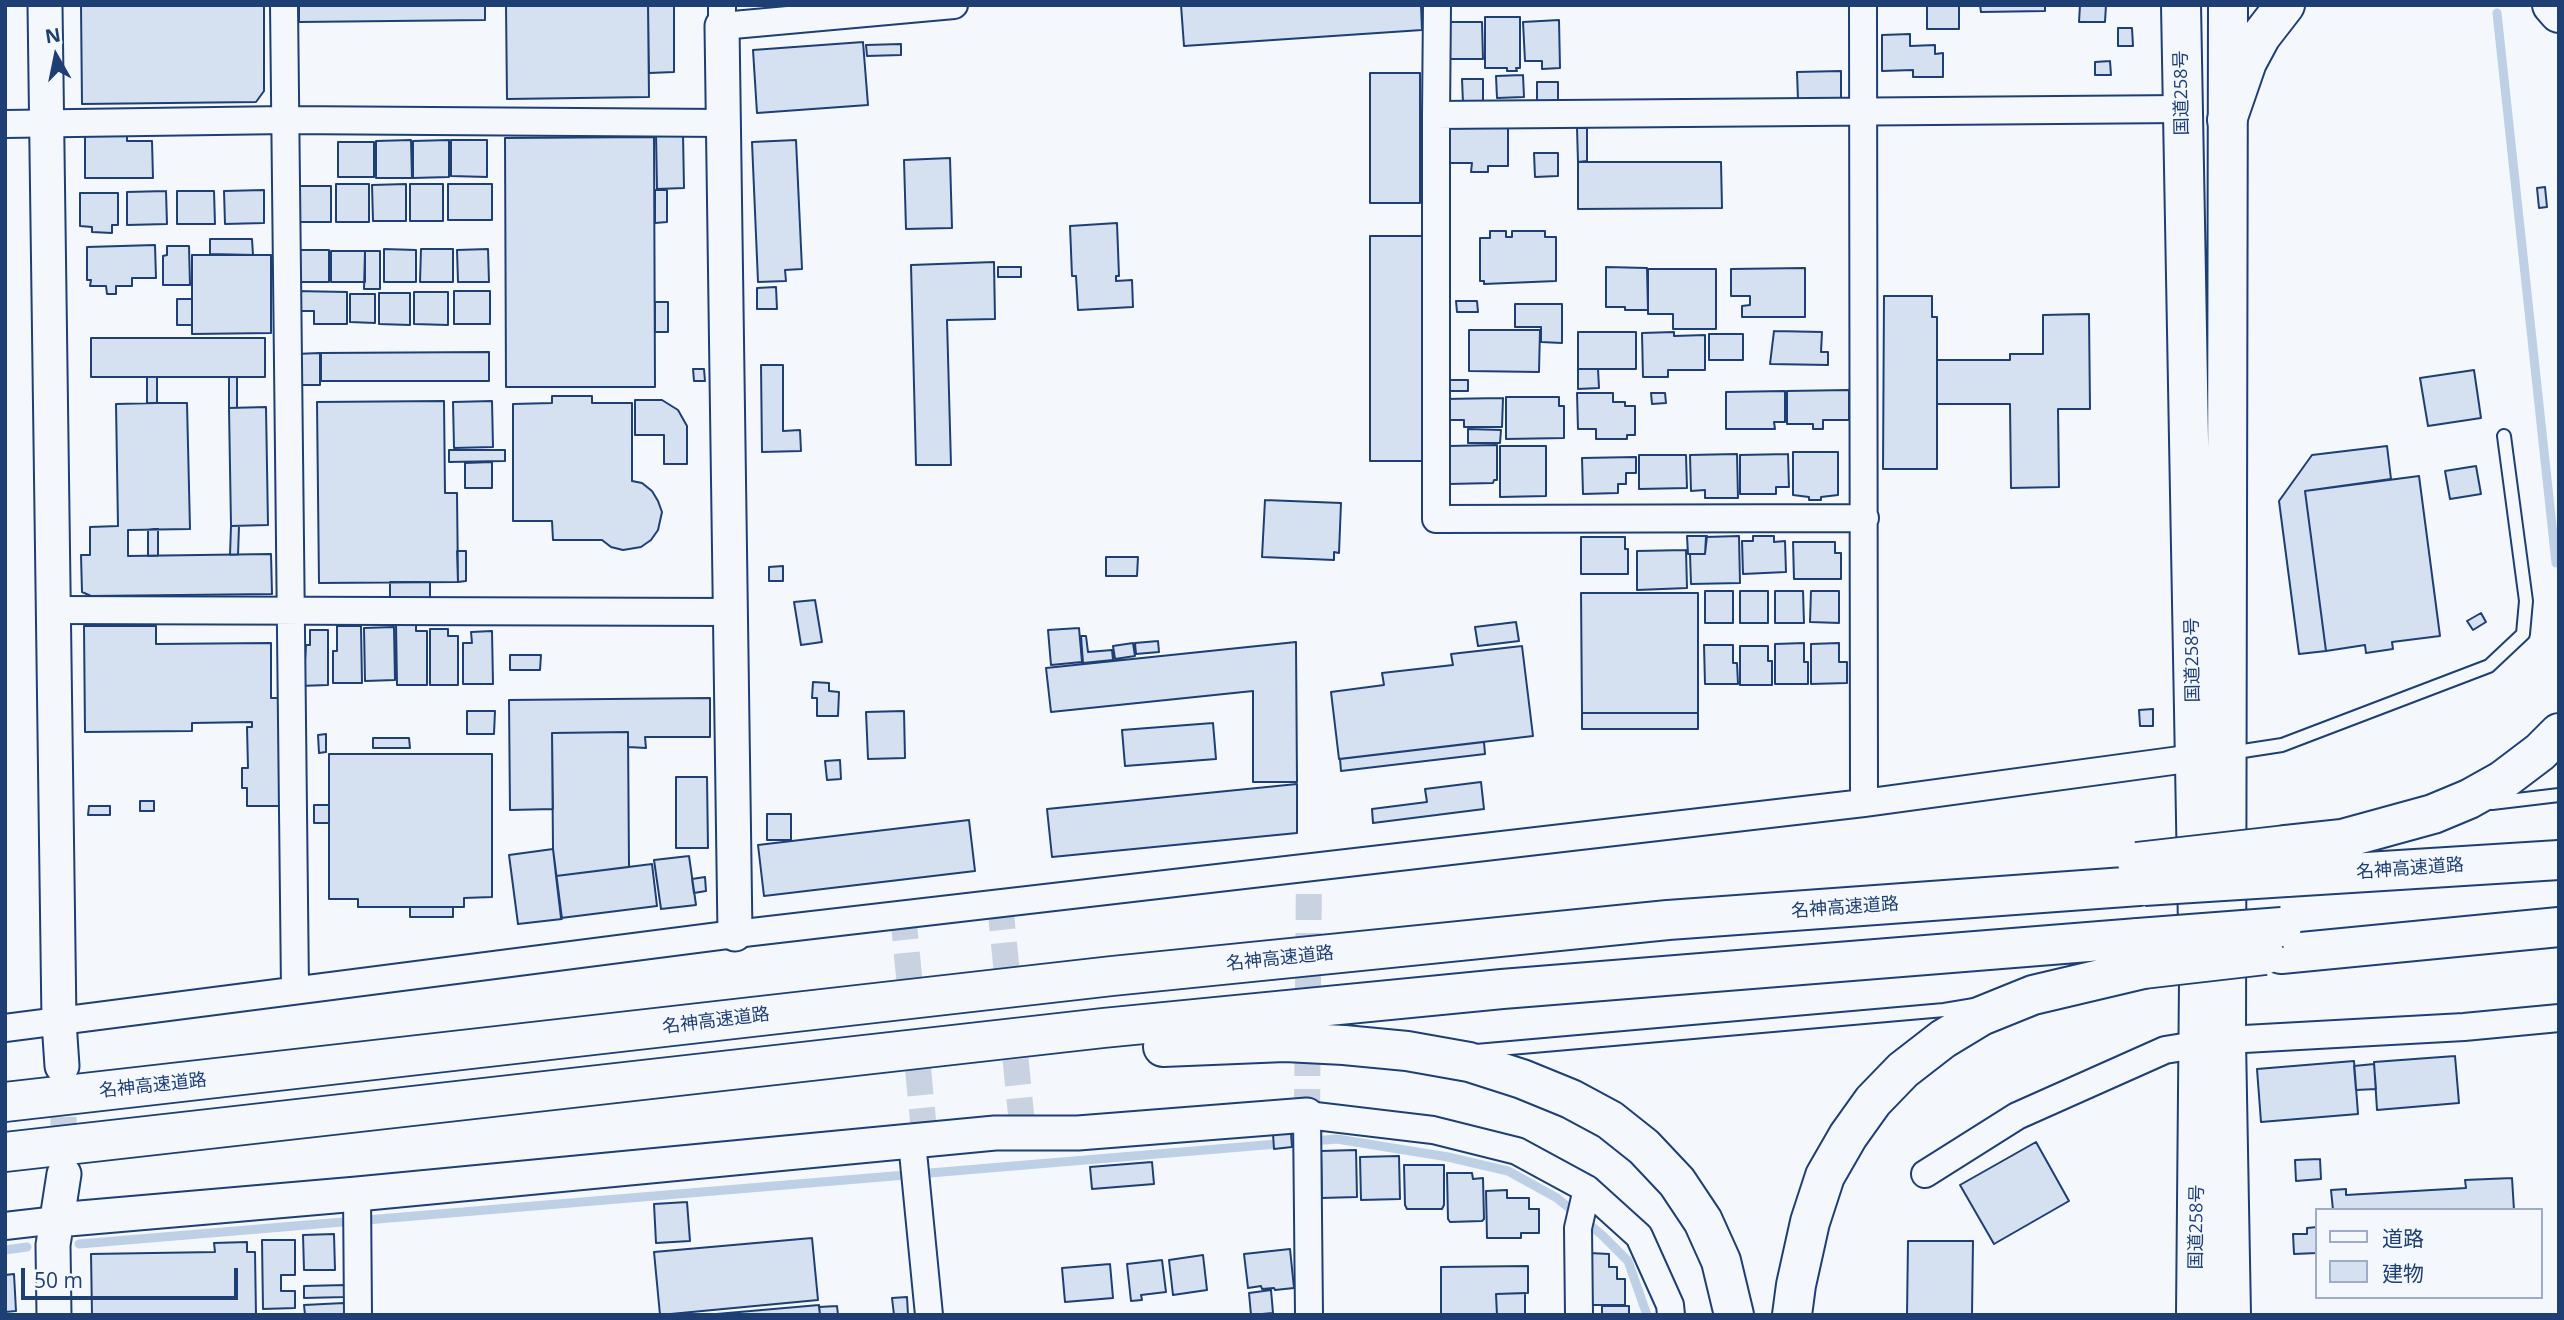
<!DOCTYPE html>
<meta charset="utf-8">
<style>
body{margin:0}
#map{position:relative;width:2564px;height:1320px;overflow:hidden;background:#f4f7fb;font-family:"Open Sans","Noto Sans JP",sans-serif}
canvas{display:block}
.frame{position:absolute;inset:0;border:7px solid #1d3f73;pointer-events:none}
.legend{position:absolute;left:2315px;top:1208px;width:228px;height:91px;box-sizing:border-box;background:#f4f7fb;border:2px solid #9eadc5;margin:0;padding:9px 12px;list-style:none;font-size:21px;color:#1d3f73}
.legend li{display:flex;align-items:center;gap:14px;height:35px}
.legend b{width:35px;border:2px solid #9eadc5}
.north{position:absolute;left:21px;top:21px;width:70px;height:70px;-webkit-text-stroke:5px #f4f7fb;paint-order:stroke;rotate:351deg;font-size:19px;font-weight:700;line-height:28px;text-align:center;color:#1d3f73}
.north::after{content:'';display:block;margin:auto;width:24px;height:32px;background:#1d3f73;clip-path:polygon(50% 0,100% 100%,50% 72%,0 100%)}
.scale{position:absolute;left:21px;top:1268px;width:217px;height:32px;box-sizing:border-box;border:4px solid #1d3f73;border-top:0;padding-left:9px;font-size:21px;line-height:24px;white-space:nowrap;color:#1d3f73;-webkit-text-stroke:5px #f4f7fb;paint-order:stroke}
</style>
<div id="map">
<canvas width="2564" height="1320"></canvas>
<div class="frame"></div>
<ul class="legend">
<li><b style="height:9px;background:#f4f7fb"></b>道路</li>
<li><b style="height:19px;background:#d5e0f0"></b>建物</li>
</ul>
<div class="north">N</div>
<div class="scale">50 m</div>
</div>
<script>
const ctx = document.querySelector('canvas').getContext('2d');
ctx.lineJoin = 'round';
function shape(rows) {
  const path = new Path2D();
  for (const r of rows) {
    path.moveTo(r[0], r[1]);
    for (let i = 2; i < r.length; i += 2) path.lineTo(r[i], r[i + 1]);
  }
  return path;
}
function stroke(path, color, width, dash) {
  ctx.strokeStyle = color;
  ctx.lineWidth = width;
  ctx.lineCap = dash ? 'butt' : 'round';
  ctx.setLineDash(dash || []);
  ctx.stroke(path);
}
function fill(path, color) {
  ctx.fillStyle = color;
  ctx.fill(path, 'evenodd');
}
function drawText(font, color, halo, rows, align = 'center') {
  ctx.font = font + ' "Open Sans","Noto Sans JP",sans-serif';
  ctx.lineWidth = 5;
  ctx.setLineDash([]);
  ctx.textBaseline = 'middle';
  ctx.strokeStyle = halo;
  ctx.fillStyle = color;
  for (const [text, x, y, turn = 0] of rows) {
    ctx.save();
    ctx.translate(x, y);
    ctx.rotate((+turn || 0) * Math.PI / 180);
    ctx.textAlign = isNaN(turn) ? turn : align;
    if (halo) ctx.strokeText(text, 0, 0);
    ctx.fillText(text, 0, 0);
    ctx.restore();
  }
}
const stream = shape([
 [2497,13,2556,563],
 [79,1244,1337,1139,1448,1157,1508,1171,1557,1198,1602,1235,1628,1261,1647,1315],
 [5,1250,27,1247]
]);
const building = shape([
 [81,5,264,5,264,91,256,102,82,104,81,5],
 [299,5,485,5,485,20,299,22,299,5],
 [506,5,648,5,649,97,507,99,506,5],
 [648,5,674,5,674,72,649,73,648,5],
 [1181,5,1421,5,1422,30,1184,46,1181,5],
 [1927,5,1959,5,1959,29,1927,29,1927,5],
 [1980,5,2045,5,2045,11,1981,12,1980,5],
 [2080,5,2106,5,2105,22,2079,22,2080,5],
 [1485,17,1520,17,1520,68,1516,68,1517,71,1507,71,1507,68,1485,68,1485,17],
 [1559,20,1560,68,1542,69,1542,61,1525,61,1523,22,1559,20],
 [1447,22,1482,22,1483,59,1448,59,1447,22],
 [2118,28,2132,28,2133,46,2118,46,2118,28],
 [1910,34,1910,46,1935,45,1935,54,1943,53,1943,77,1913,77,1913,70,1882,71,1882,35,1910,34],
 [863,42,868,105,757,113,753,50,863,42],
 [901,44,901,55,867,56,866,45,901,44],
 [2110,61,2111,75,2095,75,2095,62,2110,61],
 [1841,71,1841,100,1798,100,1797,72,1841,71],
 [1370,73,1420,73,1420,203,1370,203,1370,73],
 [1523,75,1524,97,1497,98,1496,76,1523,75],
 [1462,79,1483,79,1483,102,1463,103,1462,79],
 [1537,82,1558,82,1558,103,1537,103,1537,82],
 [1448,126,1508,126,1508,166,1488,166,1488,172,1471,172,1472,163,1448,163,1448,126],
 [1577,128,1587,128,1587,161,1578,162,1577,128],
 [656,134,683,134,684,188,657,189,656,134],
 [85,135,127,135,127,141,152,141,153,178,85,178,85,135],
 [654,137,655,387,506,387,505,138,654,137],
 [411,140,412,178,376,178,376,141,411,140],
 [449,140,449,177,413,178,413,141,449,140],
 [451,140,487,140,487,177,451,176,451,140],
 [796,140,802,269,785,270,786,281,758,282,752,142,796,140],
 [338,142,374,142,374,177,338,177,338,142],
 [1534,153,1558,153,1558,176,1535,177,1534,153],
 [950,158,952,228,906,229,904,160,950,158],
 [1578,162,1721,162,1722,208,1578,209,1578,162],
 [336,184,369,184,369,222,336,222,336,184],
 [406,184,406,221,373,221,372,185,406,184],
 [410,184,443,184,443,221,410,221,410,184],
 [448,184,492,184,492,220,448,220,448,184],
 [298,186,331,186,331,222,298,222,298,186],
 [2545,187,2547,207,2539,208,2537,188,2545,187],
 [264,190,264,223,225,224,224,191,264,190],
 [655,190,667,190,667,222,655,223,655,190],
 [166,191,167,224,127,225,127,192,166,191],
 [177,191,214,191,215,224,177,224,177,191],
 [80,193,118,193,118,225,112,225,112,233,92,232,92,227,80,226,80,193],
 [1117,223,1119,276,1116,276,1116,281,1132,280,1133,307,1078,310,1076,276,1072,276,1070,226,1117,223],
 [1490,231,1506,231,1506,237,1512,237,1512,231,1545,231,1545,237,1556,237,1556,281,1484,284,1484,281,1480,281,1480,238,1490,238,1490,231],
 [1370,236,1423,236,1422,461,1370,461,1370,236],
 [210,239,252,239,253,255,210,254,210,239],
 [155,245,156,278,132,278,132,286,116,286,116,294,107,294,106,286,90,286,91,280,87,280,87,247,155,245],
 [167,246,189,246,190,285,163,285,163,256,167,255,167,246],
 [384,249,416,250,416,282,384,282,384,249],
 [421,249,453,249,453,282,420,282,421,249],
 [488,249,489,282,458,282,457,250,488,249],
 [295,250,329,250,329,282,295,282,295,250],
 [331,251,365,251,365,282,331,282,331,251],
 [365,251,380,251,380,289,364,289,365,251],
 [192,255,271,255,271,333,192,334,192,255],
 [994,262,995,319,947,320,951,465,916,465,911,265,994,262],
 [998,267,1021,267,1021,277,998,277,998,267],
 [1606,267,1647,268,1648,310,1625,310,1625,307,1606,307,1606,267],
 [1805,268,1805,317,1742,317,1742,306,1750,305,1750,296,1731,296,1731,269,1805,268],
 [1648,269,1716,269,1716,329,1673,329,1673,314,1648,314,1648,269],
 [776,287,777,309,757,309,757,288,776,287],
 [295,291,347,292,347,324,314,324,314,311,295,311,295,291],
 [454,291,490,291,490,324,454,324,454,291],
 [414,292,448,292,448,325,414,324,414,292],
 [379,293,410,293,410,325,379,324,379,293],
 [350,294,375,294,375,323,350,322,350,294],
 [1884,296,1932,296,1932,317,1937,317,1937,469,1883,469,1884,296],
 [177,299,192,299,192,325,177,325,177,299],
 [1456,301,1477,301,1478,312,1457,312,1456,301],
 [655,302,668,302,668,332,655,332,655,302],
 [1515,304,1562,304,1562,343,1541,342,1541,327,1515,327,1515,304],
 [2089,314,2090,409,2058,409,2059,487,2011,488,2010,404,1937,404,1937,360,2010,360,2010,354,2043,354,2043,315,2089,314],
 [1469,330,1540,330,1539,372,1469,371,1469,330],
 [1774,331,1822,332,1821,352,1828,352,1828,365,1770,364,1774,331],
 [1578,332,1636,332,1636,369,1578,369,1578,332],
 [1674,332,1674,336,1705,335,1705,370,1668,370,1668,377,1643,377,1642,333,1674,332],
 [1709,334,1743,334,1743,360,1709,360,1709,334],
 [91,338,265,338,265,377,91,377,91,338],
 [489,352,489,381,321,381,321,353,489,352],
 [320,353,320,385,295,385,295,354,320,353],
 [761,365,783,365,783,431,800,430,801,451,762,452,761,365],
 [693,369,704,369,705,381,694,381,693,369],
 [1578,369,1598,369,1599,388,1578,389,1578,369],
 [2474,370,2481,418,2428,426,2420,378,2474,370],
 [147,377,157,377,157,403,147,403,147,377],
 [229,377,237,377,237,408,229,408,229,377],
 [1446,380,1468,380,1468,391,1445,391,1446,380],
 [1849,390,1849,420,1823,420,1823,429,1813,429,1813,424,1787,424,1787,391,1849,390],
 [1785,391,1785,422,1774,422,1775,429,1726,429,1726,392,1785,391],
 [1577,393,1613,393,1613,402,1625,402,1625,406,1635,406,1635,435,1627,435,1627,439,1596,439,1596,429,1578,429,1577,393],
 [1651,393,1665,393,1666,403,1652,404,1651,393],
 [552,396,592,396,592,403,632,403,632,481,642,483,652,491,658,501,662,512,658,530,651,540,641,547,623,550,611,547,602,540,553,540,552,521,513,521,513,404,552,403,552,396],
 [1506,397,1559,397,1559,406,1564,406,1564,438,1506,439,1506,397],
 [1503,398,1502,427,1464,427,1464,420,1444,420,1444,399,1503,398],
 [635,400,662,400,678,410,687,426,687,464,664,464,664,435,635,435,635,400],
 [444,401,445,493,457,493,458,582,319,583,317,402,444,401],
 [492,401,493,447,454,448,453,402,492,401],
 [157,403,187,403,190,529,128,530,128,556,271,554,272,594,91,596,82,592,81,555,90,555,90,527,118,526,116,404,157,403],
 [266,407,268,525,231,526,229,408,266,407],
 [1468,429,1501,430,1500,443,1468,443,1468,429],
 [1497,445,1497,480,1494,480,1493,483,1449,484,1449,446,1497,445],
 [1500,446,1546,446,1546,496,1500,497,1500,446],
 [2387,446,2391,479,2305,491,2326,651,2299,654,2279,501,2312,455,2387,446],
 [449,450,505,450,505,461,449,462,449,450],
 [1793,452,1838,452,1838,495,1821,497,1821,500,1809,500,1809,497,1793,495,1793,452],
 [1737,454,1738,498,1705,498,1705,490,1691,491,1690,455,1737,454],
 [1788,454,1789,487,1776,487,1776,494,1740,494,1740,455,1788,454],
 [1639,455,1686,455,1687,488,1639,489,1639,455],
 [1636,457,1636,473,1626,473,1626,484,1618,484,1618,493,1583,494,1582,458,1636,457],
 [492,462,492,488,465,488,465,463,492,462],
 [2476,466,2481,494,2450,499,2445,471,2476,466],
 [2419,476,2440,636,2392,642,2393,649,2366,653,2365,645,2326,651,2305,491,2419,476],
 [1265,500,1341,503,1339,553,1334,552,1334,560,1262,557,1265,500],
 [231,526,239,526,238,555,230,555,231,526],
 [158,529,158,556,148,556,148,530,158,529],
 [1687,536,1707,536,1705,554,1688,554,1687,536],
 [1739,536,1740,583,1691,584,1690,554,1705,554,1706,537,1739,536],
 [1753,536,1774,536,1774,542,1785,541,1786,572,1743,574,1742,541,1753,541,1753,536],
 [1581,537,1625,537,1625,549,1628,549,1628,574,1581,574,1581,537],
 [1793,542,1835,542,1835,553,1841,553,1841,579,1794,579,1793,542],
 [1686,550,1687,588,1637,590,1637,551,1686,550],
 [457,551,466,551,466,581,458,582,457,551],
 [1106,557,1138,557,1137,576,1106,576,1106,557],
 [783,566,783,581,769,581,769,567,783,566],
 [390,582,430,582,430,601,390,601,390,582],
 [1705,591,1733,591,1733,623,1705,623,1705,591],
 [1740,591,1768,591,1768,623,1740,623,1740,591],
 [1775,591,1803,591,1804,623,1775,623,1775,591],
 [1811,591,1839,591,1839,623,1810,622,1811,591],
 [1581,593,1698,593,1698,713,1582,713,1581,593],
 [815,600,822,642,801,645,794,602,815,600],
 [2481,613,2486,622,2473,630,2467,621,2481,613],
 [1516,622,1519,641,1478,646,1475,627,1516,622],
 [396,623,416,623,416,631,427,631,427,685,397,685,396,623],
 [84,626,156,626,156,644,271,643,271,698,279,698,279,806,247,806,247,788,242,788,242,768,248,768,247,727,252,727,252,722,192,723,192,731,85,732,84,626],
 [337,626,361,626,362,683,333,683,333,651,337,651,337,626],
 [394,627,395,680,365,681,364,628,394,627],
 [1079,628,1082,662,1051,665,1048,630,1079,628],
 [430,629,448,629,448,636,458,636,458,685,430,685,430,629],
 [310,630,328,630,328,685,299,686,299,661,305,661,306,645,310,645,310,630],
 [492,631,493,684,463,684,463,643,472,643,471,632,492,631],
 [1081,636,1086,636,1088,652,1112,650,1113,660,1083,663,1081,636],
 [1158,641,1159,652,1136,654,1135,643,1158,641],
 [1296,642,1297,782,1253,782,1253,691,1051,712,1046,668,1296,642],
 [1133,643,1135,656,1115,659,1113,646,1133,643],
 [1804,643,1804,662,1808,662,1808,684,1775,684,1775,644,1804,643],
 [1839,643,1839,662,1847,662,1847,683,1811,684,1811,644,1839,643],
 [1704,645,1733,645,1733,663,1737,663,1738,684,1705,684,1704,645],
 [1522,646,1533,736,1339,759,1331,692,1384,685,1382,673,1453,665,1451,654,1522,646],
 [1740,646,1768,646,1768,661,1772,661,1772,685,1740,685,1740,646],
 [510,655,541,655,540,670,510,670,510,655],
 [813,682,829,683,829,691,839,692,838,716,817,716,817,698,812,698,813,682],
 [710,698,710,737,645,737,646,748,628,747,628,732,552,733,553,809,510,810,509,700,710,698],
 [2153,709,2153,726,2140,726,2139,710,2153,709],
 [467,711,495,711,494,734,467,734,467,711],
 [904,711,905,758,868,759,866,712,904,711],
 [1582,713,1698,713,1698,729,1582,729,1582,713],
 [1213,723,1216,759,1125,766,1122,730,1213,723],
 [628,732,629,867,556,876,553,849,552,733,628,732],
 [326,734,326,752,319,753,318,735,326,734],
 [373,738,409,738,410,748,373,748,373,738],
 [1484,742,1485,754,1341,771,1340,759,1484,742],
 [329,754,492,754,492,897,464,898,464,907,358,907,358,899,329,899,329,754],
 [840,760,841,779,827,780,825,761,840,760],
 [676,777,707,777,708,848,676,848,676,777],
 [1481,782,1484,809,1373,823,1372,809,1427,802,1425,789,1481,782],
 [1297,784,1297,833,1052,857,1047,809,1297,784],
 [140,801,154,801,154,811,140,811,140,801],
 [314,805,329,805,329,823,314,823,314,805],
 [89,806,110,806,110,815,88,815,89,806],
 [767,814,791,814,791,840,767,840,767,814],
 [969,820,975,871,764,896,758,845,969,820],
 [553,849,562,919,518,924,509,855,553,849],
 [689,856,696,905,661,909,654,860,689,856],
 [652,864,657,906,561,918,556,876,652,864],
 [705,877,706,891,694,893,692,879,705,877],
 [410,907,453,907,453,917,410,917,410,907],
 [2455,1056,2459,1103,2377,1110,2374,1062,2455,1056],
 [2354,1061,2358,1114,2261,1122,2257,1069,2354,1061],
 [2374,1064,2376,1089,2356,1090,2354,1066,2374,1064],
 [1291,1133,1292,1147,1274,1149,1273,1134,1291,1133],
 [2036,1142,2069,1201,1994,1244,1960,1185,2036,1142],
 [1356,1150,1357,1197,1322,1198,1321,1151,1356,1150],
 [1399,1156,1400,1199,1361,1200,1360,1157,1399,1156],
 [2320,1159,2321,1179,2296,1181,2295,1160,2320,1159],
 [1152,1162,1154,1184,1092,1189,1090,1167,1152,1162],
 [1404,1165,1444,1165,1444,1205,1442,1209,1407,1209,1405,1205,1404,1165],
 [1447,1173,1472,1173,1473,1179,1483,1178,1484,1219,1482,1221,1450,1222,1448,1219,1447,1173],
 [2512,1178,2514,1210,2333,1210,2331,1190,2346,1189,2346,1195,2466,1188,2465,1180,2512,1178],
 [1507,1190,1507,1198,1529,1198,1529,1209,1539,1209,1539,1233,1521,1233,1521,1238,1487,1238,1486,1191,1507,1190],
 [687,1202,690,1241,656,1243,654,1204,687,1202],
 [2317,1227,2317,1253,2294,1254,2293,1234,2307,1234,2307,1228,2317,1227],
 [334,1234,335,1270,304,1270,303,1235,334,1234],
 [812,1238,818,1300,660,1315,654,1252,812,1238],
 [262,1240,295,1240,295,1275,281,1275,281,1291,295,1291,295,1308,263,1309,262,1240],
 [1908,1241,1973,1241,1972,1315,1907,1315,1908,1241],
 [247,1242,247,1252,255,1252,256,1315,92,1315,91,1254,215,1252,214,1243,247,1242],
 [1290,1249,1294,1288,1275,1290,1274,1288,1262,1289,1261,1286,1248,1288,1244,1254,1290,1249],
 [1590,1253,1609,1254,1609,1267,1617,1267,1617,1279,1625,1279,1625,1305,1590,1305,1590,1253],
 [1203,1255,1207,1290,1173,1295,1169,1260,1203,1255],
 [1162,1260,1166,1292,1141,1295,1142,1300,1131,1301,1127,1264,1162,1260],
 [1110,1264,1113,1298,1065,1302,1062,1268,1110,1264],
 [1528,1266,1528,1293,1496,1294,1497,1315,1441,1315,1441,1267,1528,1266],
 [14,1274,16,1311,5,1312,5,1275,14,1274],
 [345,1285,345,1297,304,1298,304,1286,345,1285],
 [1271,1290,1273,1313,1251,1315,1249,1293,1271,1290],
 [1525,1293,1525,1315,1497,1315,1496,1294,1525,1293],
 [907,1297,908,1315,894,1315,892,1298,907,1297],
 [344,1303,344,1315,305,1315,304,1305,344,1303],
 [819,1305,820,1315,705,1315,819,1305],
 [837,1306,838,1315,820,1315,819,1307,837,1306],
 [1602,1306,1629,1306,1629,1315,1602,1315,1602,1306]
]);
const minorTunnel = shape([
 [1000,904,1023,1134],
 [903,914,925,1141],
 [63,1078,64,1162],
 [1307,1115,1309,867]
]);
const service = shape([
 [2230,753,2282,745,2489,666,2523,634,2526,601,2504,436],
 [2492,803,2559,795],
 [1476,1051,1944,1010,1974,1005]
]);
const minor = shape([
 [284,5,295,989],
 [722,5,722,26,954,5],
 [1863,5,1864,803],
 [1436,115,1437,5],
 [5,124,286,120,723,123],
 [1865,518,1436,519,1436,115,2182,109],
 [53,610,732,612],
 [5,1028,735,934,1864,803,2209,756],
 [912,1142,929,1315],
 [1925,1174,2017,1116,2165,1050,2226,1040,2464,1027,2559,1018],
 [357,1194,358,1315],
 [5,1226,57,1220],
 [1309,1315,1307,1115,1433,1130,1517,1151,1587,1189,1639,1236,1670,1305,1671,1315],
 [1579,1315,1578,1228,1587,1189]
]);
const tertiary = shape([
 [45,5,59,1022,62,1066],
 [722,26,735,934],
 [57,1220,357,1194,995,1133,1078,1133,1307,1115],
 [54,1315,53,1245,64,1174]
]);
const trunk = shape([
 [2181,5,2199,981,2196,1315],
 [2228,5,2226,1040,2231,1315]
]);
const motorway = shape([
 [2552,5,2559,13],
 [2227,120,2247,62,2261,36,2285,5],
 [2286,845,2342,839,2433,814,2469,799,2503,780,2540,752,2559,733],
 [2287,877,2559,860],
 [2281,954,2559,927],
 [1163,1047,1285,1042,1344,1045,1407,1051,1469,1062,1522,1079,1571,1099,1610,1120,1644,1147,1677,1182,1703,1221,1721,1261,1734,1315],
 [5,1102,1112,976,1668,920,2139,886],
 [5,1152,1103,1028,1502,989,2138,938],
 [1792,1315,1796,1285,1810,1222,1825,1176,1848,1136,1873,1101,1903,1070,1943,1039,1981,1016,2033,995,2143,969]
]);
const motorwayBridge = shape([
 [2137,862,2286,845],
 [2144,886,2287,877],
 [2138,938,2282,927],
 [2143,969,2265,955]
]);
const streetNames = [
 ["国道258号",2182,93,-91],
 ["国道258号",2193,660,-91],
 ["名神高速道路",2410,869,-4],
 ["名神高速道路",1845,908,-4],
 ["名神高速道路",1280,959,-6],
 ["名神高速道路",716,1021,-7],
 ["名神高速道路",153,1086,-6],
 ["国道258号",2197,1227,-89]
];
stroke(stream, '#bed0e5', 9);
fill(building, '#d5e0f0');
stroke(building, '#1d3f73', 2);
stroke(minorTunnel, '#c9d2e0', 26, [26, 13]);
stroke(service, '#1d3f73', 16);
stroke(minor, '#1d3f73', 30);
stroke(tertiary, '#1d3f73', 37);
stroke(trunk, '#1d3f73', 42);
stroke(motorway, '#1d3f73', 42);
stroke(service, '#f4f7fb', 12);
stroke(minor, '#f4f7fb', 26);
stroke(tertiary, '#f4f7fb', 33);
stroke(trunk, '#f4f7fb', 38);
stroke(motorway, '#f4f7fb', 38);
stroke(motorwayBridge, '#1d3f73', 42, []);
stroke(motorwayBridge, '#f4f7fb', 38);
drawText('18px', '#1d3f73', '#f4f7fb', streetNames);
</script>
